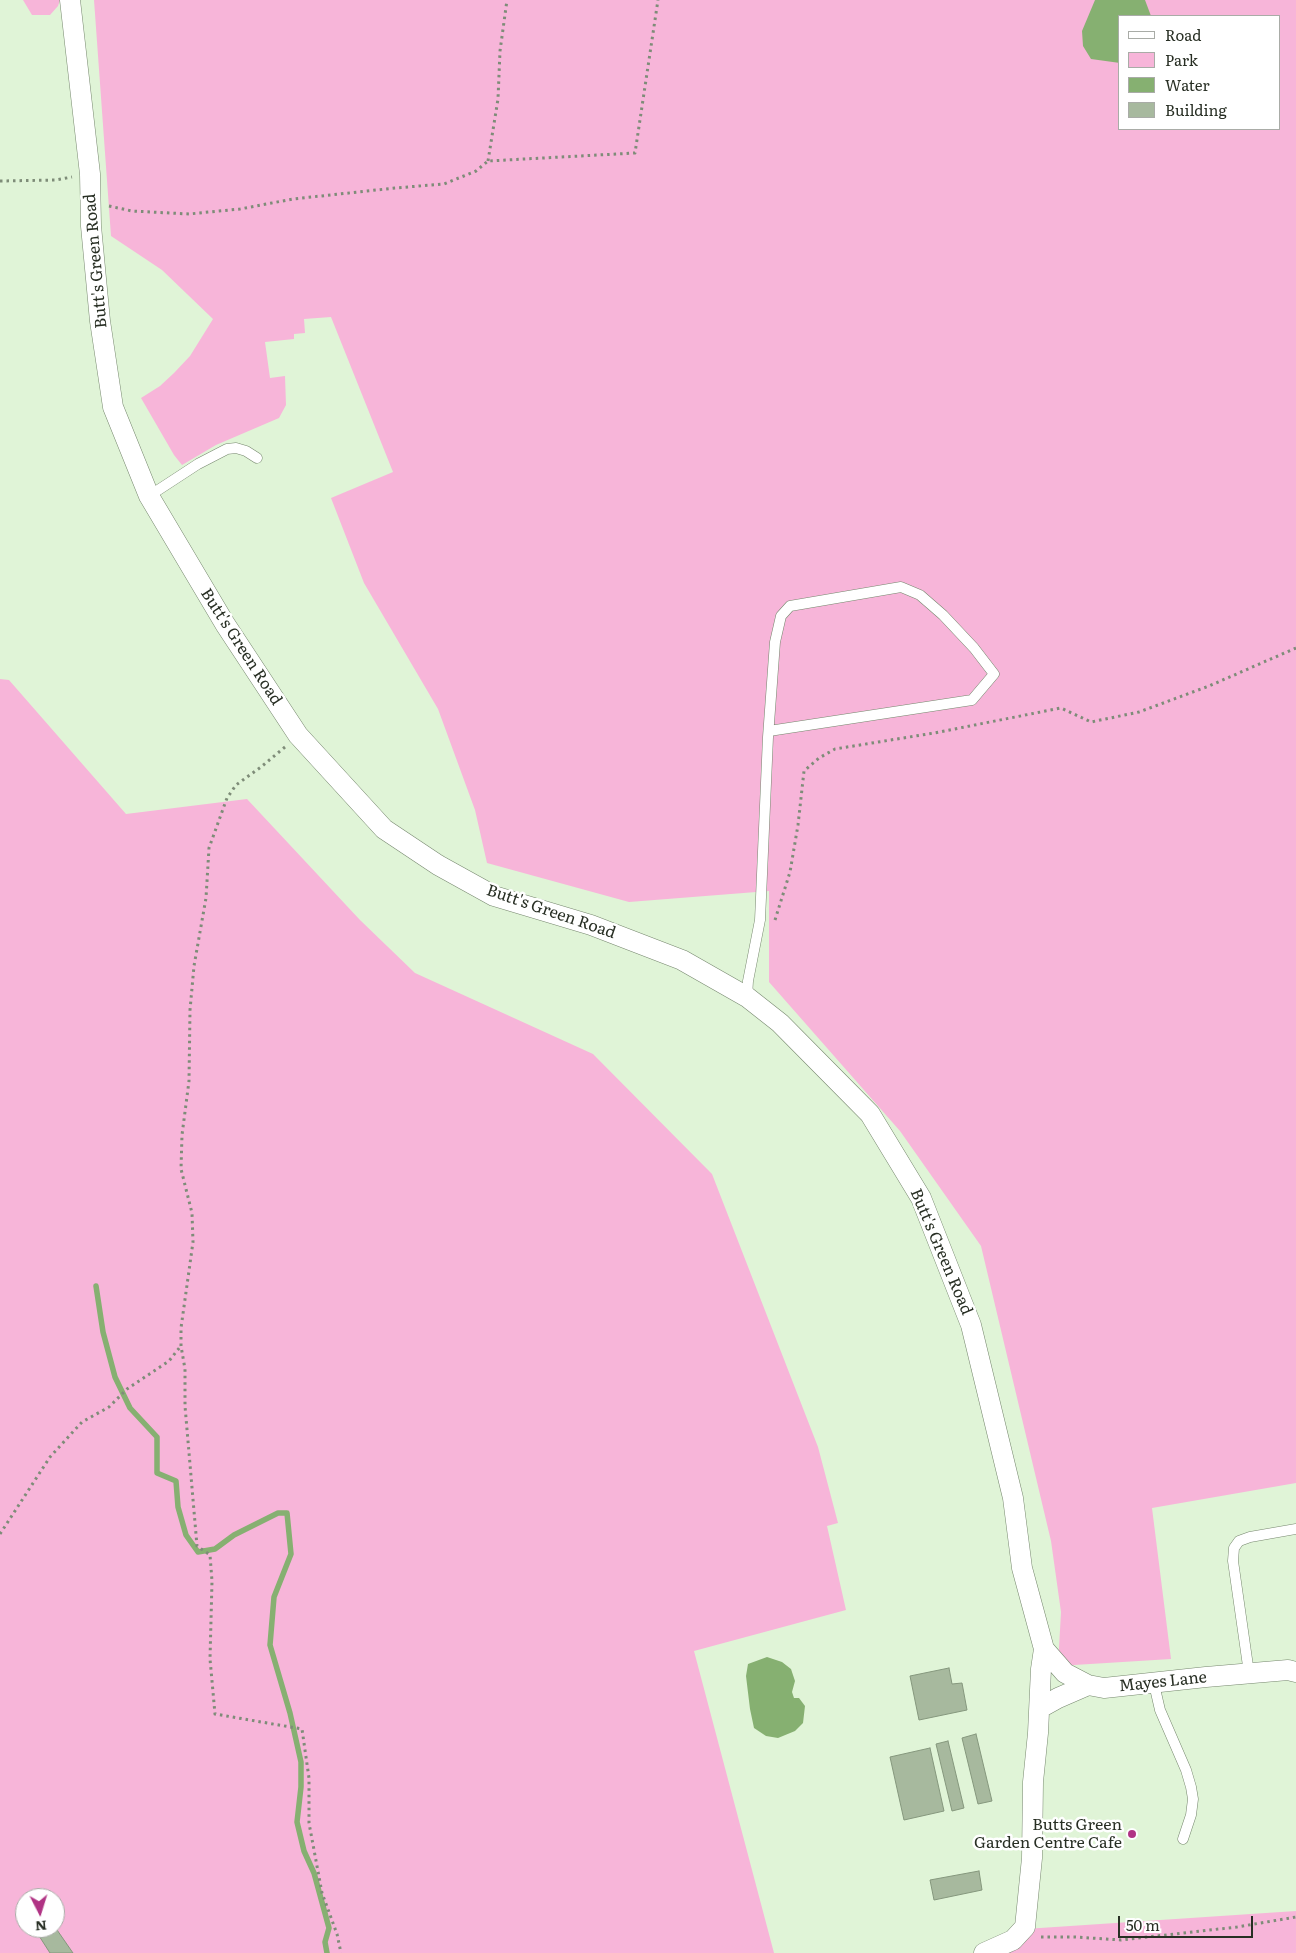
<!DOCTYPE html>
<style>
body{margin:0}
#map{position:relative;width:1296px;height:1953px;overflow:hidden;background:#e0f4d7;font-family:Literata,serif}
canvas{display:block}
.legend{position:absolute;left:1118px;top:15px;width:162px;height:115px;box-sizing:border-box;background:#fff;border:1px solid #a9aca7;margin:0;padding:6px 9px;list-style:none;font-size:15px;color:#282f24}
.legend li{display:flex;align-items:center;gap:10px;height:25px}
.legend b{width:25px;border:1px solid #a9aca7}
.north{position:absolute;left:15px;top:1888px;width:50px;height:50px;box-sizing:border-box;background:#fff;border:1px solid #a9aca7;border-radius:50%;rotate:175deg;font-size:14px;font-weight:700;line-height:20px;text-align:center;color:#282f24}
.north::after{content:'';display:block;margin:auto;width:18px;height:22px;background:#b03384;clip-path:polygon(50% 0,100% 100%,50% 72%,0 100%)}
.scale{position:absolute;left:1118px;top:1916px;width:135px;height:22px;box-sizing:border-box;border:2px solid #282f24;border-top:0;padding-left:6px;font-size:15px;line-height:18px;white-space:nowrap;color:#282f24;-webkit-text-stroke:4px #fff;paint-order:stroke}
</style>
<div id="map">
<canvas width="1296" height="1953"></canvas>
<ul class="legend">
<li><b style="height:6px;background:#fff"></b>Road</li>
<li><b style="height:14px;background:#f7b5d9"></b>Park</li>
<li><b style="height:14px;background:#86b071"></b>Water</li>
<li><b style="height:14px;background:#a7b99e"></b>Building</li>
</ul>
<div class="north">N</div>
<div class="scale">50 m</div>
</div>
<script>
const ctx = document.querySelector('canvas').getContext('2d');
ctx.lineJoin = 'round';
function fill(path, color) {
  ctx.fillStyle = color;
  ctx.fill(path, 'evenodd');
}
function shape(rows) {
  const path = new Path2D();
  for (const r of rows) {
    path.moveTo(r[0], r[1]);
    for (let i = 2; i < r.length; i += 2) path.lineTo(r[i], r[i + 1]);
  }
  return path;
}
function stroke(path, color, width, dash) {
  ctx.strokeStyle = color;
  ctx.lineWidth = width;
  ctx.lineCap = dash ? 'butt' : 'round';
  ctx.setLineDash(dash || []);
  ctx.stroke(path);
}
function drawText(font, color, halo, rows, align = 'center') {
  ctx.font = font + ' Literata,serif';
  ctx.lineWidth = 5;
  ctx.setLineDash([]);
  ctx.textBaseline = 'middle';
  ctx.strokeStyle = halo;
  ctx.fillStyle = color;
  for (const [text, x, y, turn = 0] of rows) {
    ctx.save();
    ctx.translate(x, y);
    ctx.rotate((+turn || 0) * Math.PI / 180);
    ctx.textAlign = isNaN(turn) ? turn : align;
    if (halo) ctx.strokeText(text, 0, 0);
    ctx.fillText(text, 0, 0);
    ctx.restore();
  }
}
const green = shape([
 [23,0,60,0,58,6,50,15,32,15],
 [94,0,1296,0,1296,1483,1152,1508,1171,1659,1058,1666,1061,1612,1051,1541,981,1246,900,1131,769,982,769,891,629,902,487,863,475,810,438,709,364,583,331,498,393,472,331,317,304,319,305,333,294,334,294,339,265,342,270,378,285,376,286,405,279,418,216,445,182,465,174,455,141,398,160,386,174,373,190,356,213,319,162,270,111,236],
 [1120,16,1280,16,1280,129,1120,129],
 [0,679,9,680,126,814,247,799,360,920,415,973,593,1054,712,1174,818,1447,838,1523,827,1526,846,1610,694,1651,774,1953,0,1953],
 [25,1898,55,1898,55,1928,25,1928],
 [1296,1911,1296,1953,997,1953,1025,1929]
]);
const water = shape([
 [1095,0,1145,0,1151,16,1120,16,1120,63,1091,59,1083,46,1082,31],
 [767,1657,782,1662,791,1669,795,1681,792,1692,794,1698,799,1698,805,1706,803,1723,795,1731,778,1738,766,1736,754,1728,750,1709,746,1676,748,1664]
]);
const stream = shape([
 [96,1286,103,1332,115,1377,130,1408,157,1437,157,1473,176,1481,178,1507,186,1535,198,1552,215,1549,234,1535,278,1513,287,1513,291,1554,274,1597,270,1645,290,1713,301,1762,301,1787,297,1822,304,1851,314,1873,329,1928,325,1942,327,1953]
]);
const building = shape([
 [949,1668,952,1684,962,1683,967,1710,919,1720,910,1676,949,1668],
 [976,1734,992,1801,978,1804,962,1738,976,1734],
 [948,1741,964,1808,952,1811,936,1744,948,1741],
 [930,1748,944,1811,904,1820,890,1757,930,1748],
 [979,1871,982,1890,934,1900,930,1880,979,1871],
 [55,1927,73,1953,50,1953,34,1928,55,1927]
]);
const path = shape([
 [488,161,498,99,500,51,507,0],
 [0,181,56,180,72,177],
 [109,206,132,211,189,214,240,209,293,199,395,188,444,184,476,171,488,161,635,153,658,0],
 [285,747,261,767,236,785,227,798,209,848,206,898,194,966,190,1010,189,1081,182,1135,181,1169,192,1213,193,1242,181,1328,181,1346,185,1369,185,1406,197,1546,210,1555,212,1581,210,1659,215,1714,302,1729,309,1778,309,1823,322,1893,337,1934,341,1953],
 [775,920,790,872,798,825,804,771,819,758,835,749,934,733,1061,708,1091,722,1139,712,1209,686,1296,648],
 [0,1534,50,1457,82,1422,109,1407,127,1389,169,1361,180,1347],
 [1041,1937,1075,1937,1121,1940,1237,1927,1296,1917]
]);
const service = shape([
 [149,496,198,464,227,449,236,448,246,451,257,458],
 [747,997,748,981,760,920,768,737,775,642,781,616,790,606,901,587,920,595,943,615,974,648,994,674,972,700,769,731],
 [1249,1673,1233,1561,1234,1548,1239,1541,1250,1537,1296,1529],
 [1154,1684,1160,1710,1186,1770,1191,1787,1193,1799,1191,1815,1183,1839]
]);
const minor = shape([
 [70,0,90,174,91,226,100,321,113,407,149,496,225,624,298,735,384,829,438,865,494,896,591,925,682,960,747,997,780,1023,870,1114,921,1198,971,1325,1013,1498,1022,1568,1044,1649,1041,1669,1038,1733,1033,1782,1032,1858,1025,1927,1013,1940,984,1953],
 [1044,1649,1065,1673,1088,1685,1104,1688,1206,1677,1288,1670,1296,1672],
 [1040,1708,1058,1698,1088,1685]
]);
const markers = [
 [1132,1834,5,"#b03384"]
];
const streetNames = [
 ["Butt's Green Road",96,261,-95],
 ["Butt's Green Road",241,647,57],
 ["Butt's Green Road",551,912,19],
 ["Butt's Green Road",941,1252,67],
 ["Mayes Lane",1163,1682,-6]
];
const poiNames = [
 ["Butts Green",1122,1825],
 ["Garden Centre Cafe",1122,1843]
];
fill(green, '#f7b5d9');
fill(water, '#86b071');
stroke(stream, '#86b071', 5.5);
fill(building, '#a7b99e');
stroke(building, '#85977d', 1);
stroke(service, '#76876e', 11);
stroke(minor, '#76876e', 21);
stroke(path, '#7e8c78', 3, [2.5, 4]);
stroke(service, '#fff', 10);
stroke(minor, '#fff', 20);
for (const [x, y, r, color] of markers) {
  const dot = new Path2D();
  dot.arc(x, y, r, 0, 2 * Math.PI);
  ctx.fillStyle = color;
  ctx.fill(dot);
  stroke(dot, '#fff', 2);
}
drawText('16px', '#282f24', '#fff', streetNames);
drawText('16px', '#282f24', '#fff', poiNames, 'right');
</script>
